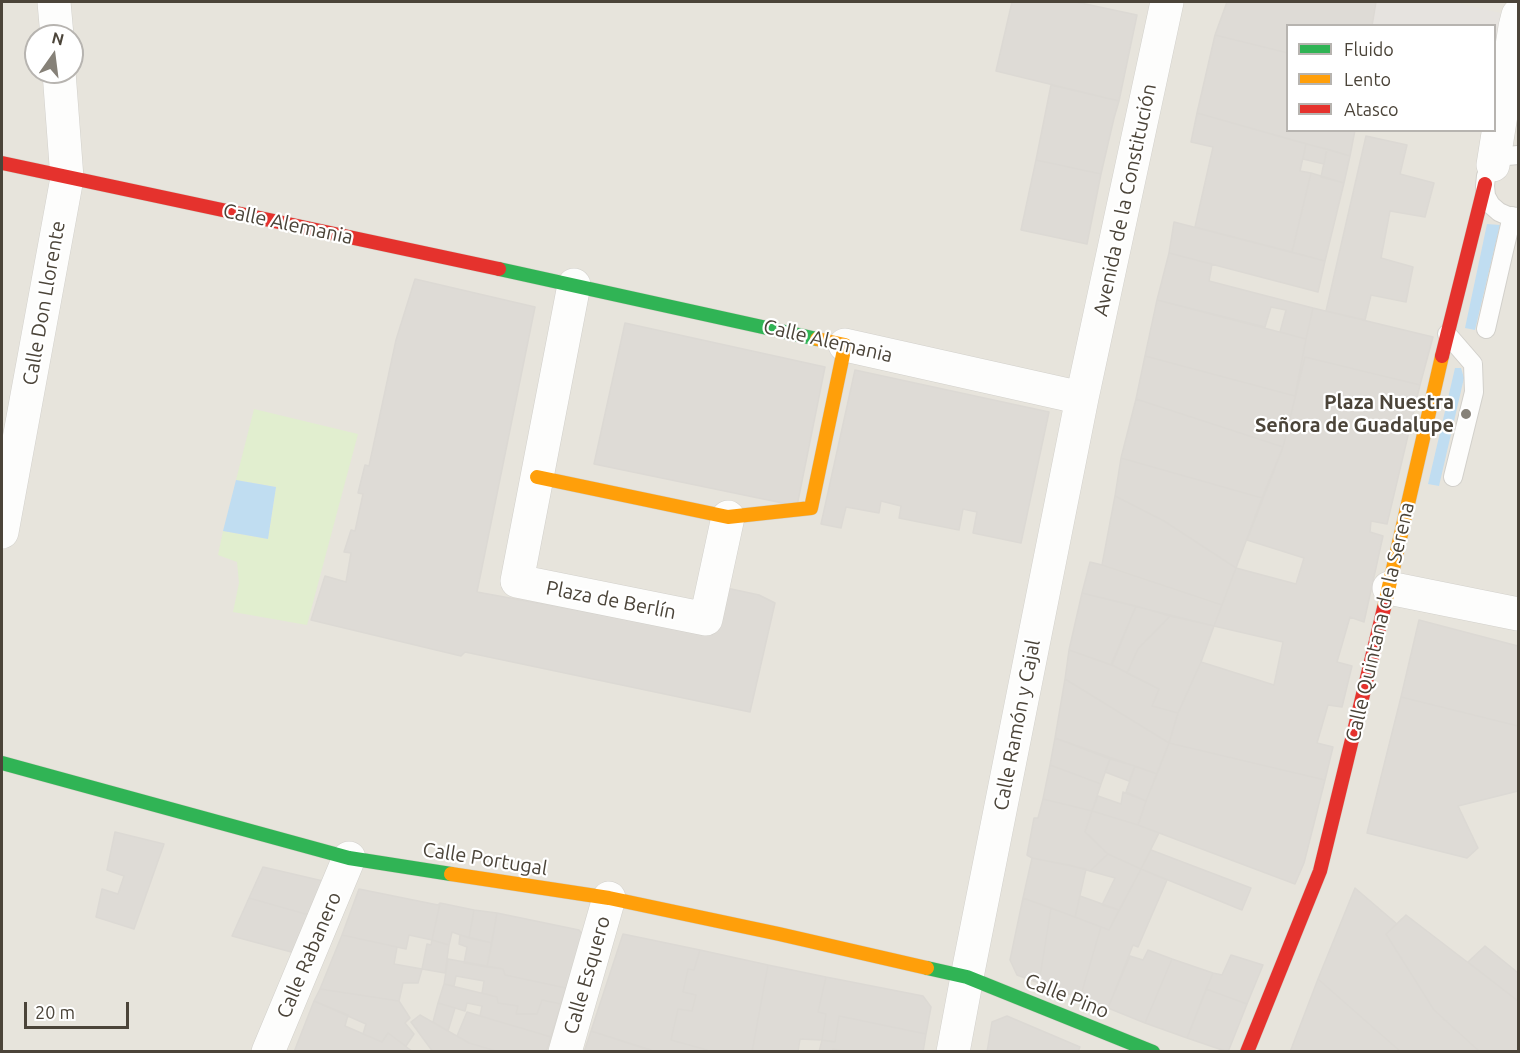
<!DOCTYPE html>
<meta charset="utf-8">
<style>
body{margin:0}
#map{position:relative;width:1520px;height:1053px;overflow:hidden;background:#f4f2ee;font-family:Ubuntu,sans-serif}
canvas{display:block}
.frame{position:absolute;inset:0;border:3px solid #4b4439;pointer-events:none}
.legend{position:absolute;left:1286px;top:24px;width:210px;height:108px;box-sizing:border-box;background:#fff;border:2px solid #b7b4b0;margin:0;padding:8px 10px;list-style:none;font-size:18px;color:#4b4439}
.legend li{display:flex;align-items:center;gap:12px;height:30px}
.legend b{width:30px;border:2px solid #b7b4b0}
.north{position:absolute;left:24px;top:24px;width:60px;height:60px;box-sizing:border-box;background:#fff;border:2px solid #b7b4b0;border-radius:50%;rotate:14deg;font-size:16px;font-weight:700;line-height:24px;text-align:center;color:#4b4439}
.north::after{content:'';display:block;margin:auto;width:21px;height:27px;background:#868178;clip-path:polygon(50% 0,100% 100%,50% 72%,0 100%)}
.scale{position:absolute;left:24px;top:1002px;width:105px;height:27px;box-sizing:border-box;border:3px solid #4b4439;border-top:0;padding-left:8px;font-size:18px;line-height:21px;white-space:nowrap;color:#4b4439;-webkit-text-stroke:4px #fff;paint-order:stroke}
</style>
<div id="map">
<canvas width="1520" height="1053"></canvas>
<div class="frame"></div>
<ul class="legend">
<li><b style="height:8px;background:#30b455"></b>Fluido</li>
<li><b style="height:8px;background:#ff9f0a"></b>Lento</li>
<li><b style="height:8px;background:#e5322d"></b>Atasco</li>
</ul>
<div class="north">N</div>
<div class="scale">20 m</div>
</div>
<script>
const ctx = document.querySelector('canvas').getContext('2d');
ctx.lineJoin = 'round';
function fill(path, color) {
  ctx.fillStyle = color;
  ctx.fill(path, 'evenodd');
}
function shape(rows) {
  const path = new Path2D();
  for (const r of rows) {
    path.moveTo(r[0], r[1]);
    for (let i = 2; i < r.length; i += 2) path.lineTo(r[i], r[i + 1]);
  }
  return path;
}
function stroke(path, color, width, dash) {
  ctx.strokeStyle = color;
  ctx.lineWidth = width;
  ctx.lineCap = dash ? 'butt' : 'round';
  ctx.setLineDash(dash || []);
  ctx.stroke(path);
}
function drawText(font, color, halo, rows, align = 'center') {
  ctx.font = font + ' Ubuntu,sans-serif';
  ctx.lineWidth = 4.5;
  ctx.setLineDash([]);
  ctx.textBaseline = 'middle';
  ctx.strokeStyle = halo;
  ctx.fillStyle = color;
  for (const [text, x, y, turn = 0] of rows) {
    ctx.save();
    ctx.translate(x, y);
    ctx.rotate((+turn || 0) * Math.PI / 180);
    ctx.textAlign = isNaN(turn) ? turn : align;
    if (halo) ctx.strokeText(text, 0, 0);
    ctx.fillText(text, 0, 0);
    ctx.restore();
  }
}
const residential = shape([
 [2,2,1518,2,1518,1051,2,1051],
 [1288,26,1494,26,1494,130,1288,130],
 [36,36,72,36,72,72,36,72]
]);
const green = shape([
 [254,409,358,434,307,625,233,612,239,583,237,562,218,555,223,531,268,539,276,487,236,480]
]);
const parking = shape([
 [1376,2,1453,2,1509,15,1495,77,1494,26,1372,26]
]);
const water = shape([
 [1487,224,1500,225,1475,330,1465,328],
 [1455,368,1461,368,1464,378,1439,486,1428,484],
 [236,480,276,487,268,539,223,531]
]);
const building = shape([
 [1012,2,1076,2,1137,15,1119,101,996,71,1012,2],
 [1227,2,1376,2,1372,26,1288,26,1288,53,1215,35,1227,2],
 [1215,35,1288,53,1288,130,1355,130,1350,156,1197,113,1215,35],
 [1051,85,1119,101,1114,118,1101,174,1036,160,1051,85],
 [1197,113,1306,144,1300,171,1311,173,1292,252,1195,227,1213,147,1191,142,1197,113],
 [1366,136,1407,145,1400,174,1434,183,1425,217,1390,211,1381,258,1413,267,1406,302,1371,295,1365,320,1326,311,1366,136],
 [1306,144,1327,149,1324,164,1303,159,1306,144],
 [1327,149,1350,156,1344,183,1321,177,1327,149],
 [1036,160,1101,174,1087,244,1021,230,1036,160],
 [1311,173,1344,183,1325,261,1292,252,1311,173],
 [1174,222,1325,261,1318,292,1169,253,1174,222],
 [1169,253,1212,264,1209,281,1313,308,1306,339,1280,332,1286,310,1271,307,1265,327,1157,300,1169,253],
 [415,279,535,307,477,592,712,635,722,587,759,595,775,603,750,712,465,652,461,656,311,620,325,576,346,582,351,553,344,552,351,530,355,531,363,494,358,493,365,465,369,466,396,340,415,279],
 [1157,300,1306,339,1295,396,1145,356,1157,300],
 [1313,308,1433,337,1420,385,1305,357,1295,396,1306,339,1313,308],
 [625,323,825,367,797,506,594,464,625,323],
 [1145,356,1295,396,1305,357,1283,447,1136,399,1145,356],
 [1305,357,1420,385,1387,524,1371,521,1370,532,1383,536,1364,622,1350,617,1337,662,1352,666,1342,707,1328,705,1317,743,1333,747,1325,780,1169,743,1178,713,1201,662,1274,685,1283,642,1214,626,1236,568,1296,584,1304,558,1247,540,1283,447,1305,357],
 [855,370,1049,412,1021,543,973,533,977,512,963,509,959,530,899,518,901,506,881,501,879,513,846,507,841,528,821,524,855,370],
 [1136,399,1283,447,1262,498,1121,458,1136,399],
 [1121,458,1262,498,1236,568,1164,521,1115,496,1121,458],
 [1115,496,1164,521,1236,568,1222,605,1102,565,1115,496],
 [1090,562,1102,565,1222,605,1214,626,1082,593,1090,562],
 [1082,593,1136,606,1111,665,1069,650,1082,593],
 [1136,606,1170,616,1138,649,1127,673,1112,665,1136,606],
 [1170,616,1214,626,1201,662,1178,713,1152,706,1159,689,1127,673,1138,649,1170,616],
 [1419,620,1518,646,1518,726,1401,697,1419,620],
 [1069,650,1112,665,1159,689,1152,706,1178,713,1169,743,1065,679,1069,650],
 [1065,679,1169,743,1157,774,1055,738,1065,679],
 [1401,697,1518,726,1518,791,1458,806,1478,848,1467,858,1367,833,1401,697],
 [1055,738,1110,759,1101,784,1050,765,1055,738],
 [1169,743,1325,780,1304,863,1295,884,1138,825,1146,801,1169,743],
 [1110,759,1135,766,1129,781,1105,772,1110,759],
 [1050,765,1101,784,1092,811,1043,799,1050,765],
 [1135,766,1157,774,1146,801,1126,792,1135,766],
 [1123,792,1146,801,1138,825,1092,811,1098,796,1121,804,1123,792],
 [1043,799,1092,811,1085,832,1108,854,1090,871,1069,865,1032,858,1027,855,1034,818,1038,818,1043,799],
 [1092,811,1138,825,1159,833,1141,869,1108,854,1085,832,1092,811],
 [115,832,164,844,134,929,96,917,102,889,118,894,124,876,107,870,115,832],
 [1151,850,1251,888,1242,910,1141,869,1151,850],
 [1108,854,1141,869,1119,910,1102,905,1115,878,1090,871,1108,854],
 [1032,858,1086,869,1075,917,1023,898,1032,858],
 [263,867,323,881,309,915,249,898,263,867],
 [1141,869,1167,880,1138,947,1133,945,1108,1008,1080,998,1101,927,1109,930,1141,869],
 [1355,888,1397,924,1386,934,1434,1010,1480,1052,1401,1052,1318,979,1355,888],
 [359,889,438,905,440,903,432,940,409,935,406,949,342,935,359,889],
 [1080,896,1119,910,1109,930,1075,917,1080,896],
 [249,898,309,915,295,953,232,936,249,898],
 [1023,898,1051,908,1039,983,1017,975,1010,960,1023,898],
 [440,903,474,910,469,938,452,932,449,945,432,940,440,903],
 [1051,908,1101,927,1080,998,1039,983,1051,908],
 [474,910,497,913,492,943,469,938,474,910],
 [497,913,579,930,584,936,566,988,505,975,503,969,487,967,497,913],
 [1406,915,1518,1001,1518,1052,1480,1052,1434,1010,1386,934,1406,915],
 [623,934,700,950,694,970,688,969,683,992,696,995,692,1011,678,1009,671,1040,707,1050,706,1052,655,1052,591,1031,623,934],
 [342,935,397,947,394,964,422,969,418,983,403,983,399,1001,320,989,342,935],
 [460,935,492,943,487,967,464,963,467,947,459,944,460,935],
 [432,940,449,945,445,973,422,969,427,944,431,945,432,940],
 [1485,946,1517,972,1518,971,1518,1001,1468,962,1485,946],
 [700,950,768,965,752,1052,706,1052,707,1050,671,1040,678,1009,692,1011,696,995,683,992,688,969,694,970,700,950],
 [1148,950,1172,959,1145,1023,1108,1008,1130,956,1143,960,1148,950],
 [1231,955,1263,965,1247,1004,1206,989,1213,973,1222,975,1231,955],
 [448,959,503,969,505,975,566,988,561,1004,542,1000,537,1014,516,1014,518,1006,498,1003,497,997,482,993,484,981,456,976,454,986,444,984,448,959],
 [1172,959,1213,973,1187,1038,1145,1023,1172,959],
 [768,965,826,977,818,1012,826,1014,822,1040,800,1039,798,1052,752,1052,768,965],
 [826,977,923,996,931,1007,926,1034,839,1016,835,1042,822,1040,826,1014,818,1012,826,977],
 [1318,979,1401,1052,1290,1052,1318,979],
 [444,984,497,997,498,1003,518,1006,516,1014,537,1014,542,1000,561,1004,551,1037,480,1016,482,1006,467,1003,465,1011,438,1003,444,984],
 [320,989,399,1001,410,1018,405,1023,414,1034,406,1046,388,1033,382,1042,363,1034,366,1024,314,1001,320,989],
 [1206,989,1247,1004,1228,1052,1187,1038,1206,989],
 [314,1001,348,1015,345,1026,382,1042,388,1033,413,1052,294,1052,314,1001],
 [438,1003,455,1008,448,1031,433,1022,438,1003],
 [467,1012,551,1037,546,1052,499,1052,469,1043,457,1036,467,1012],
 [420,1015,469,1043,499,1052,433,1052,411,1022,420,1015],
 [839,1016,926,1034,923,1052,848,1052,833,1049,833,1052,819,1052,822,1040,835,1042,839,1016],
 [1007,1016,1080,1047,1078,1052,987,1052,992,1022,1007,1016],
 [591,1031,651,1050,651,1052,584,1052,591,1031]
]);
const lane = shape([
 [1518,155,1507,156,1498,160,1491,167,1486,176,1485,186,1486,196,1491,205,1499,212,1508,216,1518,217],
 [1486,329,1512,216],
 [1447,334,1473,364,1474,392,1453,477]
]);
const street = shape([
 [54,2,57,36],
 [1493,165,1515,27,1518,15],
 [574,285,517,581,706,619,728,517],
 [845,345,1082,398],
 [2,532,67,178,59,72],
 [1389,588,1518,614],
 [268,1052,349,858],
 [565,1052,609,898],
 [953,1052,967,977,1082,398,1167,2]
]);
const fast = shape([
 [499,269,817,339],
 [2,763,349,858,451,874],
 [927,968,967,977,1153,1052]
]);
const slow = shape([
 [537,477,728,517,811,508,845,345,817,339],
 [1384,608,1442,356],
 [451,874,609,898,779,934,927,968]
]);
const jam = shape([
 [2,163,499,269],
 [1442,356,1485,184],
 [1247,1052,1320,871,1384,608]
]);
const markers = [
 [1466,414,6,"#868178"]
];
const streetNames = [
 ["Avenida de la Constitución",1125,200,-78],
 ["Calle Alemania",288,224,12],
 ["Calle Don Llorente",44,303,-80],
 ["Calle Alemania",828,341,13],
 ["Plaza de Berlín",611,600,11],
 ["Calle Quintana de la Serena",1380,622,-77],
 ["Calle Ramón y Cajal",1017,725,-79],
 ["Calle Portugal",485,859,9],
 ["Calle Rabanero",309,955,-67],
 ["Calle Esquero",587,975,-74],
 ["Calle Pino",1067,996,22]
];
const poiNames = [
 ["Plaza Nuestra",1454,402],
 ["Señora de Guadalupe",1454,425]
];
fill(residential, '#e7e4dc');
fill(green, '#e1eecf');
fill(parking, '#e6e3df');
fill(water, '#c0ddf1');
fill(building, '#dedbd6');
stroke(building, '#dcd9d4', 1.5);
stroke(lane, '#d2d0cb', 20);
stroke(street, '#d2d0cb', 34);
stroke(fast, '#d3cfc5', 15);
stroke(slow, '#d3cfc5', 15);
stroke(jam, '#d3cfc5', 15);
stroke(lane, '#fdfdfc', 18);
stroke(street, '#fdfdfc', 33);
stroke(fast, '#30b455', 14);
stroke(slow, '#ff9f0a', 14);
stroke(jam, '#e5322d', 14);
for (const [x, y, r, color] of markers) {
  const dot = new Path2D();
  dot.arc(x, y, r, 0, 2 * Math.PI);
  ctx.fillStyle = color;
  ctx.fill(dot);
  stroke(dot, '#fff', 2);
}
drawText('20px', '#4b4439', '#fff', streetNames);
drawText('bold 20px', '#4b4439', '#fff', poiNames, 'right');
</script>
